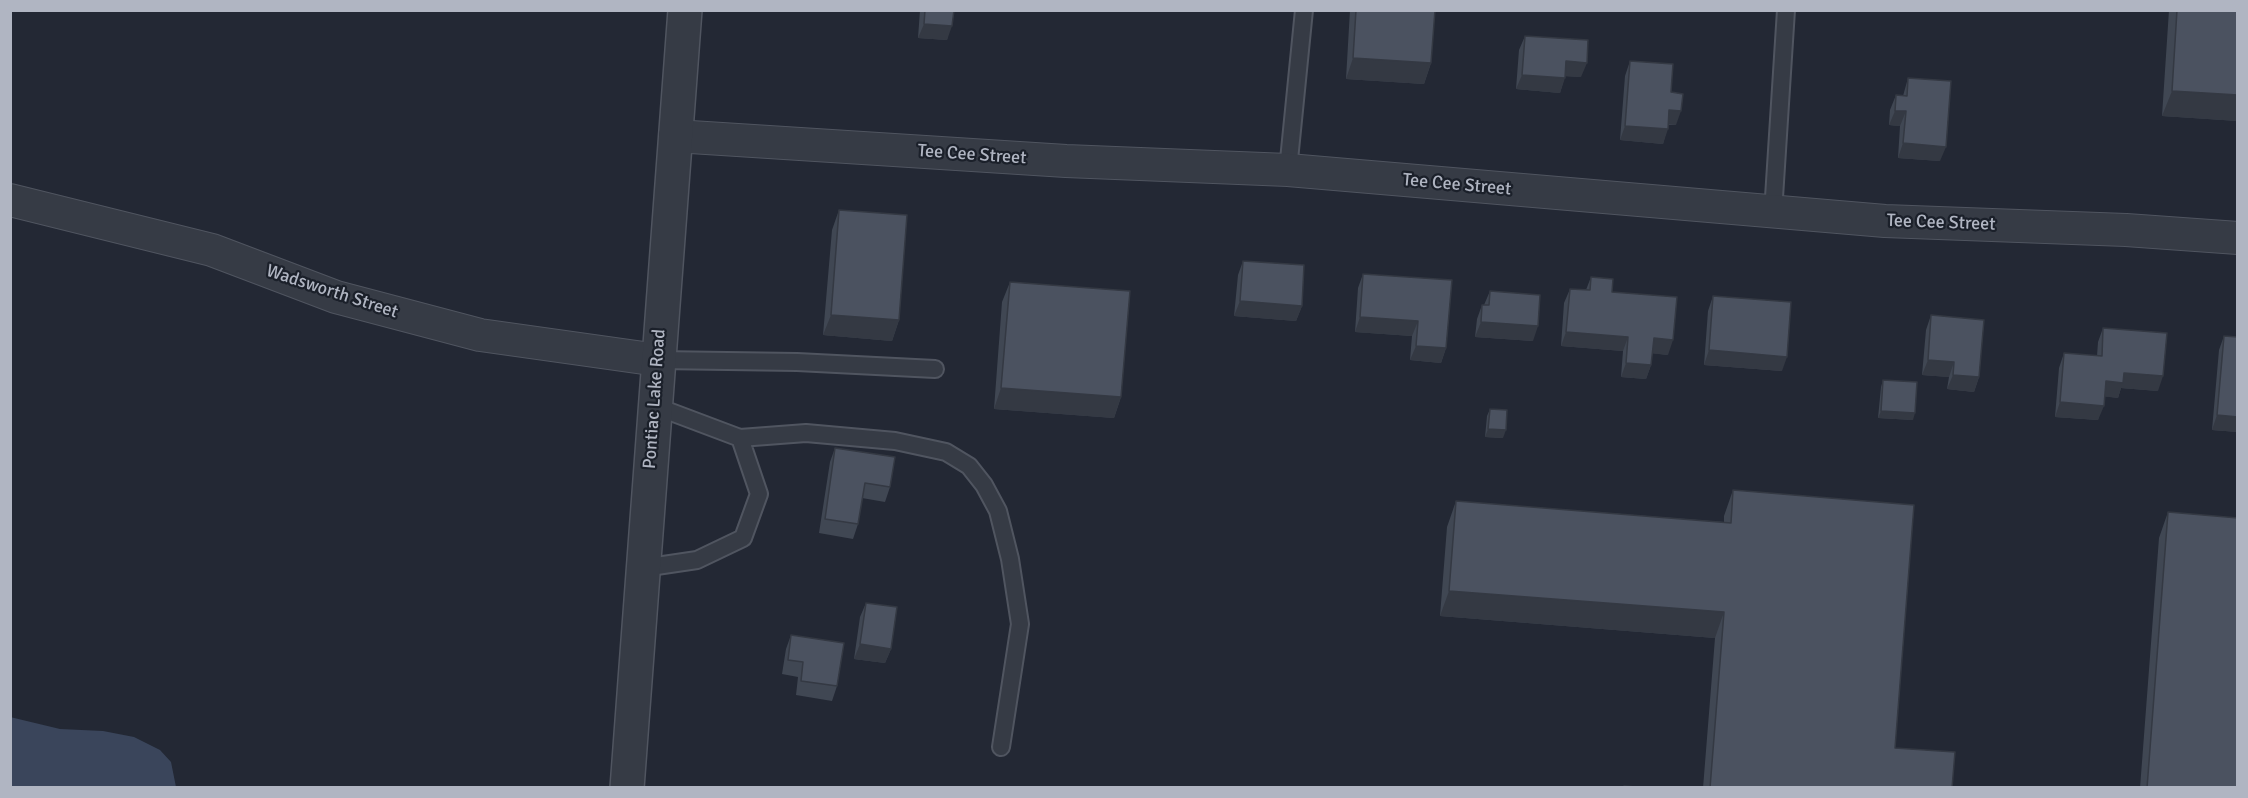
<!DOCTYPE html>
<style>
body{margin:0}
#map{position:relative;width:2248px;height:798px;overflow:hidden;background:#232834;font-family:Signika,sans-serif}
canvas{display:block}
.frame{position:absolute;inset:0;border:12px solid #b0b5c2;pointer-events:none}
</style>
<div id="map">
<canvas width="2248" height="798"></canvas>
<div class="frame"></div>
</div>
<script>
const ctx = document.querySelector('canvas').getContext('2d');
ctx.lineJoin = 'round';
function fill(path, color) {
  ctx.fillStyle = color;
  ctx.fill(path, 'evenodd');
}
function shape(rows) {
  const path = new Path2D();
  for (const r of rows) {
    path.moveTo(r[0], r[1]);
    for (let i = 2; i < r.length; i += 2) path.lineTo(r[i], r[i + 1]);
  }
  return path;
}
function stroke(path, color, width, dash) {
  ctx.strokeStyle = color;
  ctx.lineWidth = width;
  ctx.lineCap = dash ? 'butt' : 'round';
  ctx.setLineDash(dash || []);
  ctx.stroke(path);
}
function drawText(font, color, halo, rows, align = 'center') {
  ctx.font = font + ' Signika,sans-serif';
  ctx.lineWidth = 4.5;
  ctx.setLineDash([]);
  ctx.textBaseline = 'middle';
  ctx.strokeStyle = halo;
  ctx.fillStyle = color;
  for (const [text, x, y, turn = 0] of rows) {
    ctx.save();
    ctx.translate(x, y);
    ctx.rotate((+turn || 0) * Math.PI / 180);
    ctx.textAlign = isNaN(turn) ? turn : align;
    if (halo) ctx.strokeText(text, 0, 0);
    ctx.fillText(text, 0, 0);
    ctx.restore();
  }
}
const water = shape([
 [10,717,60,729,103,731,134,737,160,750,171,762,176,787,11,787]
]);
const service = shape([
 [1288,170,1304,10],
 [1773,213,1786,10],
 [658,360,797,362,935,369],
 [740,438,806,433,895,441,946,452,969,466,984,485,998,511,1010,559,1020,624,1001,747],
 [643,568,697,560,743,538,759,494,740,438,655,406]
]);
const minor = shape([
 [675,136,1066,161,1288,170,1885,221,2126,230,2238,238],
 [10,200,212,250,336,297,480,335,658,360]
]);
const tertiary = shape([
 [627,788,685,10]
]);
const wall = shape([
 [920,10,954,10,947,40,918,38],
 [1350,10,1435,10,1431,63,1424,84,1346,79],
 [2169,10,2238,10,2238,121,2162,116],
 [1525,36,1581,77,1565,76,1560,93,1516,89,1519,50],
 [1630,61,1671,92,1676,125,1668,125,1663,144,1620,140,1625,76],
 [1908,78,1940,161,1898,158,1900,126,1889,125,1890,110,1896,95,1903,96],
 [839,210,899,320,892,341,823,335,832,230],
 [1243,261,1302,306,1296,321,1234,316,1238,275],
 [1363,274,1446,348,1441,363,1410,360,1412,336,1355,332,1358,288],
 [1591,277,1612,292,1668,355,1652,353,1651,365,1646,379,1621,377,1623,351,1561,346,1564,303,1570,289,1586,290],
 [1010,282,1121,397,1114,418,994,409,1002,302],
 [1490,291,1533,341,1475,337,1477,319,1482,305,1484,305],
 [1713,296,1782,371,1704,365,1708,311],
 [1931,315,1979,377,1974,392,1947,389,1949,377,1922,375,1926,330],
 [2103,328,2158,391,2121,388,2118,398,2104,396,2098,420,2055,417,2059,368,2064,353,2097,356,2098,342],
 [2224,336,2238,337,2238,432,2212,430,2219,350],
 [1883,380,1913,420,1878,418,1881,387],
 [1490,409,1503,438,1485,437,1487,416],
 [835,448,890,487,885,502,862,498,858,524,853,539,819,533,830,462],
 [1733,490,1895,748,1952,788,1703,788,1715,638,1440,616,1447,527,1456,501,1724,522,1724,516],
 [2168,512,2238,788,2140,788,2159,538],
 [866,603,891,649,885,663,854,659,860,617],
 [791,635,837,686,832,701,796,695,798,677,782,674,786,649]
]);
const shadedWall = shape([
 [924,24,952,26,947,40,918,38],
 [1353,58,1431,63,1424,84,1346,79],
 [1566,61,1587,63,1581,77,1561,76],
 [1522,75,1565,78,1560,93,1516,89],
 [2172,91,2238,95,2238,121,2162,116],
 [1669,110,1681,111,1676,125,1664,124],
 [1895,111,1906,111,1900,126,1889,125],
 [1625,126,1668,129,1663,144,1620,140],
 [1903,143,1946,147,1940,161,1898,158],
 [1240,301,1302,306,1296,321,1234,316],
 [831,315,899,320,892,341,823,335],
 [1360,317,1418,321,1412,336,1355,332],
 [1481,322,1538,326,1533,341,1475,337],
 [1566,332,1628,337,1623,351,1561,346],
 [1654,338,1673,340,1668,355,1648,353],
 [1416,346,1446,348,1441,363,1410,360],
 [1709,350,1787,357,1782,371,1704,365],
 [1928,360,1954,362,1949,377,1922,375],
 [1626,363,1651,365,1646,379,1621,377],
 [2124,373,2163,376,2158,391,2121,388,2118,398,2100,396,2106,381],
 [1953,375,1979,377,1974,392,1947,389],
 [1001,388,1121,397,1114,418,994,409],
 [2060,402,2104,406,2098,420,2055,417],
 [1881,411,1915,413,1913,420,1878,418],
 [2217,415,2238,417,2238,432,2212,430],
 [1488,429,1506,430,1503,438,1485,437],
 [1449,591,1724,612,1715,638,1440,616],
 [860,644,891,649,885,663,854,659]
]);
const building = shape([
 [925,10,954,10,952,26,924,24,925,10],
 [1356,10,1435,10,1431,63,1353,58,1356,10],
 [2177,10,2238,10,2238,95,2172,91,2177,10],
 [1525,36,1588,40,1587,63,1566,61,1565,78,1522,75,1525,36],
 [1630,61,1673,64,1671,92,1683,94,1681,111,1669,110,1668,129,1625,126,1630,61],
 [1908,78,1951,81,1946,147,1903,143,1906,111,1895,111,1896,95,1907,96,1908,78],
 [839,210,907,215,899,320,831,315,839,210],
 [1243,261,1304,265,1302,306,1240,301,1243,261],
 [1363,274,1452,280,1446,348,1416,346,1418,321,1360,317,1363,274],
 [1591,277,1613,279,1612,292,1677,297,1673,340,1654,338,1651,365,1626,363,1628,337,1566,332,1570,289,1590,290,1591,277],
 [1010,282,1130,291,1121,397,1001,388,1010,282],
 [1490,291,1540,295,1538,326,1481,322,1482,305,1489,305,1490,291],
 [1713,296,1791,302,1787,357,1709,350,1713,296],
 [1931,315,1984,320,1979,377,1953,375,1954,362,1928,360,1931,315],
 [2103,328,2167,333,2163,376,2124,373,2123,383,2106,381,2104,406,2060,402,2064,353,2102,356,2103,328],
 [2224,336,2238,337,2238,417,2217,415,2224,336],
 [1883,380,1917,382,1915,413,1881,411,1883,380],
 [1490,409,1507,410,1506,430,1488,429,1490,409],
 [835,448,895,457,890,487,865,483,858,524,825,519,835,448],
 [1733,490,1914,505,1895,748,1955,752,1952,788,1710,788,1724,612,1449,591,1456,501,1731,523,1733,490],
 [2168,512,2238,518,2238,788,2147,788,2168,512],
 [866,603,897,607,891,649,860,644,866,603],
 [791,635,844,643,837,686,801,681,803,662,788,660,791,635],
 [1624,786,1648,788,1624,788,1624,786]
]);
const streetNames = [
 ["Tee Cee Street",972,155,4],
 ["Tee Cee Street",1457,185,5],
 ["Tee Cee Street",1941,223,2],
 ["Wadsworth Street",332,292,18],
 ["Pontiac Lake Road",655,399,-86]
];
fill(water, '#3a455b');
stroke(service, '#505560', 20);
stroke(minor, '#505560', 34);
stroke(tertiary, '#505560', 36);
stroke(service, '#363b45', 16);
stroke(minor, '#363b45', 32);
stroke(tertiary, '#363b45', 33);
fill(wall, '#404753');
fill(shadedWall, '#343943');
fill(building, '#4b5260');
stroke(building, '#343943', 1.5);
drawText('18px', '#b0b5c2', '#1b202a', streetNames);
</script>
